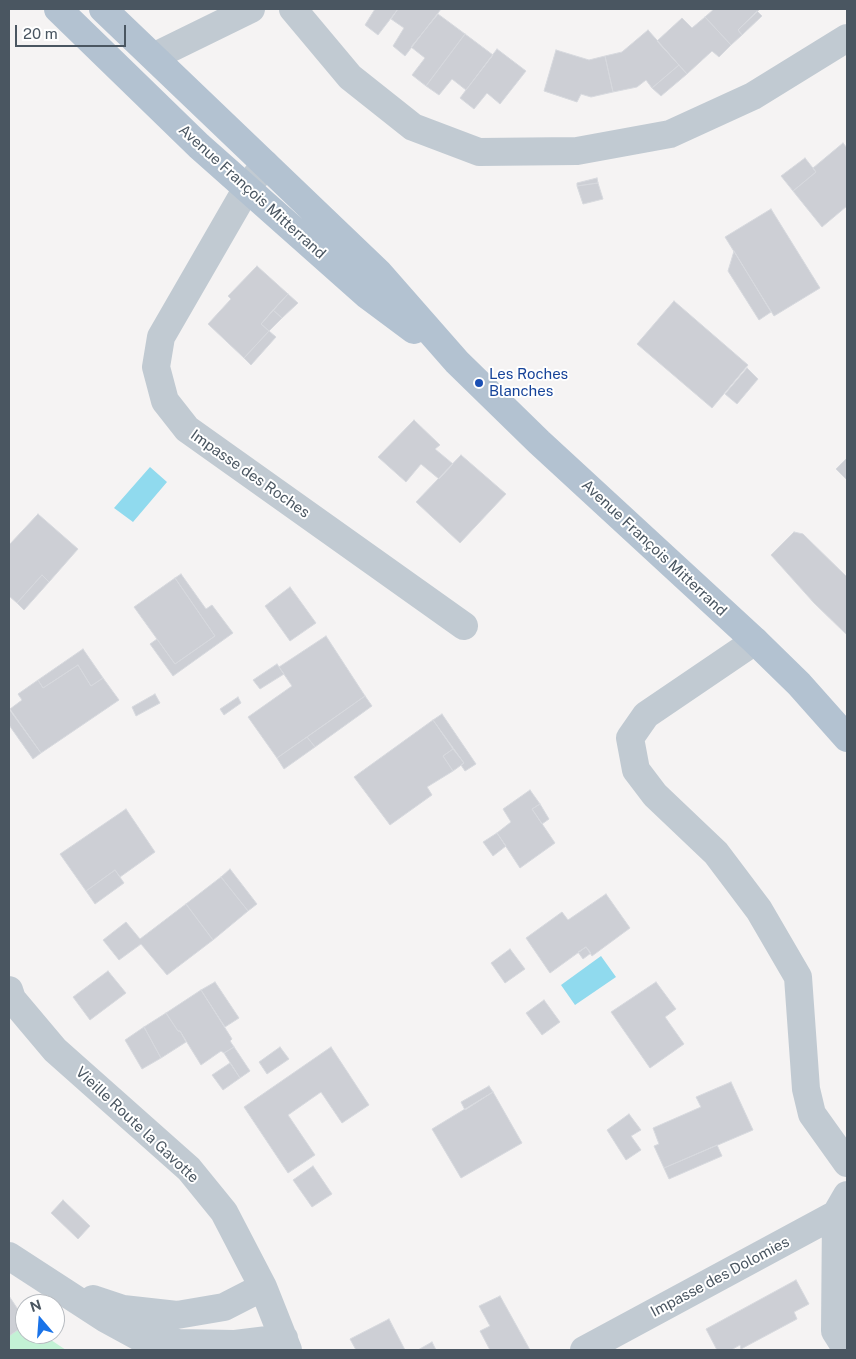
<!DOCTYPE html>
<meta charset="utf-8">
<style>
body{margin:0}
#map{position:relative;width:856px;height:1359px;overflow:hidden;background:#f5f3f3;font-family:"Public Sans",sans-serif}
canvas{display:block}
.frame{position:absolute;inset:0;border:10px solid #4a5661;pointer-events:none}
.north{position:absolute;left:15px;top:1294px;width:50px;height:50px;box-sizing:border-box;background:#fff;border:1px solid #b7bbc0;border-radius:50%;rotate:342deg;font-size:14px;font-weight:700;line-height:20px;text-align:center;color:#4a5661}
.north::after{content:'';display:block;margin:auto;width:18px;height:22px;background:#1a73e8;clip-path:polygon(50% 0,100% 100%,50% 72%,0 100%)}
.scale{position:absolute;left:15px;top:25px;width:111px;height:22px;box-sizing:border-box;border:2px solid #4a5661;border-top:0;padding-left:6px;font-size:15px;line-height:18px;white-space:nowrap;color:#4a5661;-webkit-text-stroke:4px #fff;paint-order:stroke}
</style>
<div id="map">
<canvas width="856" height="1359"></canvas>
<div class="frame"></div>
<div class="north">N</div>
<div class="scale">20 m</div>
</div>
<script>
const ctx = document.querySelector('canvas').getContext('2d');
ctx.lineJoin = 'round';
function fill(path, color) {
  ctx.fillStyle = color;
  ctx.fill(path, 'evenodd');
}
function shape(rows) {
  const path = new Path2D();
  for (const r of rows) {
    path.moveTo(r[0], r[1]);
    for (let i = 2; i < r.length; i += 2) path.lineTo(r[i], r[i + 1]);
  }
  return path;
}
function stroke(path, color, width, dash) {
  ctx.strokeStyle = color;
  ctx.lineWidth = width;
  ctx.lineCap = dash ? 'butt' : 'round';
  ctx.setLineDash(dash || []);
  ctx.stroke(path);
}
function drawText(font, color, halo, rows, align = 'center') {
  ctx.font = font + ' "Public Sans",sans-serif';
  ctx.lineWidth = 4;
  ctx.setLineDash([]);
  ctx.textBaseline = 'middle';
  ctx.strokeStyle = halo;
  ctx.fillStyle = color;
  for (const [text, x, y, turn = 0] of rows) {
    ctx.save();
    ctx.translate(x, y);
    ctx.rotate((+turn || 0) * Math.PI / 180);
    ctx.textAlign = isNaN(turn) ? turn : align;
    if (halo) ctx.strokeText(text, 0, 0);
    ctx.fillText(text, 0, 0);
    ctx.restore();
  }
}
const green = shape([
 [9,1300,25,1321,25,1334,42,1334,66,1350,9,1350]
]);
const water = shape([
 [150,467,167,482,133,522,114,508],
 [601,956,616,977,575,1005,561,985]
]);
const building = shape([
 [375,9,398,9,378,35,365,25,375,9],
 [398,9,441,9,405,56,393,46,404,28,391,19,398,9],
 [714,9,760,9,738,30,742,35,731,45,705,17,714,9],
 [757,11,762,16,742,35,738,30,757,11],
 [438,14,465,34,426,86,412,75,425,58,411,47,438,14],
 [705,17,731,45,719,57,712,51,687,74,657,41,682,18,692,28,705,17],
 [648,30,679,65,652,88,646,80,637,87,613,92,605,56,622,52,648,30],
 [465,34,493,55,466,90,452,79,439,95,426,86,465,34],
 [497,49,526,71,500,104,487,93,474,109,460,98,497,49],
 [556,50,589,60,605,56,613,92,591,97,581,94,577,102,544,91,556,50],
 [679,65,687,74,661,96,652,88,679,65],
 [843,143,847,148,847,206,822,227,793,191,816,172,813,168,843,143],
 [805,158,816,172,793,191,781,176,805,158],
 [597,178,598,183,577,186,577,183,597,178],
 [598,183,603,199,583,204,577,186,598,183],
 [771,209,820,288,774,316,725,237,771,209],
 [734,251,771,312,759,320,728,271,734,251],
 [257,266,288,294,261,324,269,331,244,358,208,324,231,299,228,296,257,266],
 [288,294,298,303,282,318,273,310,288,294],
 [674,301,748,365,712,408,637,344,674,301],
 [273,310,282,318,269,331,261,324,273,310],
 [269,331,276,337,251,365,244,358,269,331],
 [747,368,758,379,737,404,725,394,747,368],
 [414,420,440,445,435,449,453,464,439,479,421,464,406,482,378,457,414,420],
 [461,455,506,494,460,543,416,502,461,455],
 [847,458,847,480,836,469,847,458],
 [38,514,78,549,49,582,42,575,17,603,9,596,9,545,38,514],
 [794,532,803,534,847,577,847,635,814,603,771,555,794,532],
 [181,574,206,609,212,605,233,633,173,676,150,644,157,639,175,664,215,636,175,578,181,574],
 [42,575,49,582,24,610,17,603,42,575],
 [175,578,215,636,175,664,134,607,175,578],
 [290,587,316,623,290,641,265,606,290,587],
 [326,636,365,696,277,758,248,717,292,686,279,667,326,636],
 [83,649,103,678,91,686,78,665,43,688,38,680,83,649],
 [277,664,284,674,260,689,253,680,277,664],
 [78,665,91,686,103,678,119,700,41,753,10,709,22,700,18,694,38,680,43,688,78,665],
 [155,694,160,703,136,716,132,707,155,694],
 [365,696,372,706,315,747,307,737,365,696],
 [238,697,241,703,224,715,220,709,238,697],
 [9,709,41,753,33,759,9,725,9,709],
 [442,714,476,764,465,771,461,765,464,763,433,720,442,714],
 [433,720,453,749,443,756,453,771,427,787,432,795,390,825,354,777,433,720],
 [307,737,315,747,284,769,277,758,307,737],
 [453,749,464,763,453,771,443,756,453,749],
 [530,790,540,804,532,809,555,843,520,868,497,833,511,822,503,809,530,790],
 [540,804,549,819,542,824,532,809,540,804],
 [126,809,155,852,120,877,115,870,86,891,60,854,126,809],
 [497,833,506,846,493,856,483,842,497,833],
 [230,869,257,904,248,911,221,877,230,869],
 [115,870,124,883,95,904,86,891,115,870],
 [221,877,248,911,213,940,186,904,221,877],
 [606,894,630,928,592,956,586,947,550,973,526,938,562,912,568,920,606,894],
 [186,904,213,940,167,975,141,944,119,960,103,940,126,922,140,939,186,904],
 [586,947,591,953,583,959,578,952,586,947],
 [510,949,525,969,505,983,491,963,510,949],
 [108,971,126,993,90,1020,73,997,108,971],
 [215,982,239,1018,225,1027,201,990,215,982],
 [656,982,676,1009,665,1017,684,1044,650,1068,611,1012,656,982],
 [201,990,232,1039,230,1041,234,1047,224,1053,221,1051,201,1065,180,1031,178,1031,166,1013,201,990],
 [544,1000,560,1022,542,1035,526,1013,544,1000],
 [166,1013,178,1031,180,1031,186,1042,161,1058,144,1027,166,1013],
 [144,1027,161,1058,142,1069,125,1040,144,1027],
 [234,1047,250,1071,240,1078,224,1053,234,1047],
 [280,1047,289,1059,267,1074,259,1062,280,1047],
 [331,1047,369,1105,342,1123,321,1092,288,1115,315,1155,288,1173,244,1107,331,1047],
 [230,1063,240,1078,223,1090,212,1075,230,1063],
 [731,1082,753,1130,664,1168,654,1146,659,1144,653,1128,701,1107,696,1097,731,1082],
 [489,1086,493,1092,465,1110,461,1102,489,1086],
 [493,1092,522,1143,461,1178,432,1129,493,1092],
 [629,1114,641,1130,631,1136,641,1150,626,1160,607,1130,629,1114],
 [717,1145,722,1156,669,1179,664,1168,717,1145],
 [313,1166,332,1194,312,1207,293,1180,313,1166],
 [63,1200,90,1226,78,1239,51,1213,63,1200],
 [796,1280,809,1304,794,1312,797,1319,741,1349,740,1345,731,1350,717,1350,706,1329,796,1280],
 [9,1296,25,1320,25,1325,9,1336,9,1296],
 [500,1296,530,1350,490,1350,480,1331,490,1326,479,1306,500,1296],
 [389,1319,405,1350,356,1350,350,1339,389,1319],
 [432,1342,436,1350,418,1350,432,1342]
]);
const minor = shape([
 [293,9,350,77,413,127,479,152,577,151,670,134,753,96,847,38],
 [155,56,251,9],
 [265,164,247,188,161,337,156,367,165,401,187,429,464,626],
 [755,641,646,715,630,738,636,770,655,795,716,853,759,910,798,977,806,1089,812,1114,847,1163],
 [9,990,12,999,55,1050,189,1169,224,1212,263,1287,288,1350],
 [836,1214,835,1331,847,1350],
 [9,1256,106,1319,139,1337,179,1343,235,1344,284,1338],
 [93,1299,123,1309,177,1315,224,1307,263,1287],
 [584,1350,836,1214,847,1195]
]);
const major = shape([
 [58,9,199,146,367,295,414,330],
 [103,9,378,272,457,362,539,442,755,641,799,684,847,738]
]);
const markers = [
 [479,383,5,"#1a4fb4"]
];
const streetNames = [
 ["Avenue François Mitterrand",252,192,42],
 ["Impasse des Roches",250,474,35],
 ["Avenue François Mitterrand",654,548,43],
 ["Vieille Route la Gavotte",137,1125,43],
 ["Impasse des Dolomies",720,1277,-28]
];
const transitNames = [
 ["Les Roches",489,374],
 ["Blanches",489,391]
];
fill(green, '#c3f1d5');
fill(water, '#90daee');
fill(building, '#cdcfd5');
stroke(building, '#d7d9de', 1);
stroke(minor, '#c1cad2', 28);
stroke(major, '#b3c2d1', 28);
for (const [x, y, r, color] of markers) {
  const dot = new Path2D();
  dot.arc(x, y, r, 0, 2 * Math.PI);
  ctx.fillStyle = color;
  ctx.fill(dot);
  stroke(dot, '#fff', 2);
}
drawText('15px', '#4a5661', '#fff', streetNames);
drawText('15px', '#164399', '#fff', transitNames, 'left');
</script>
